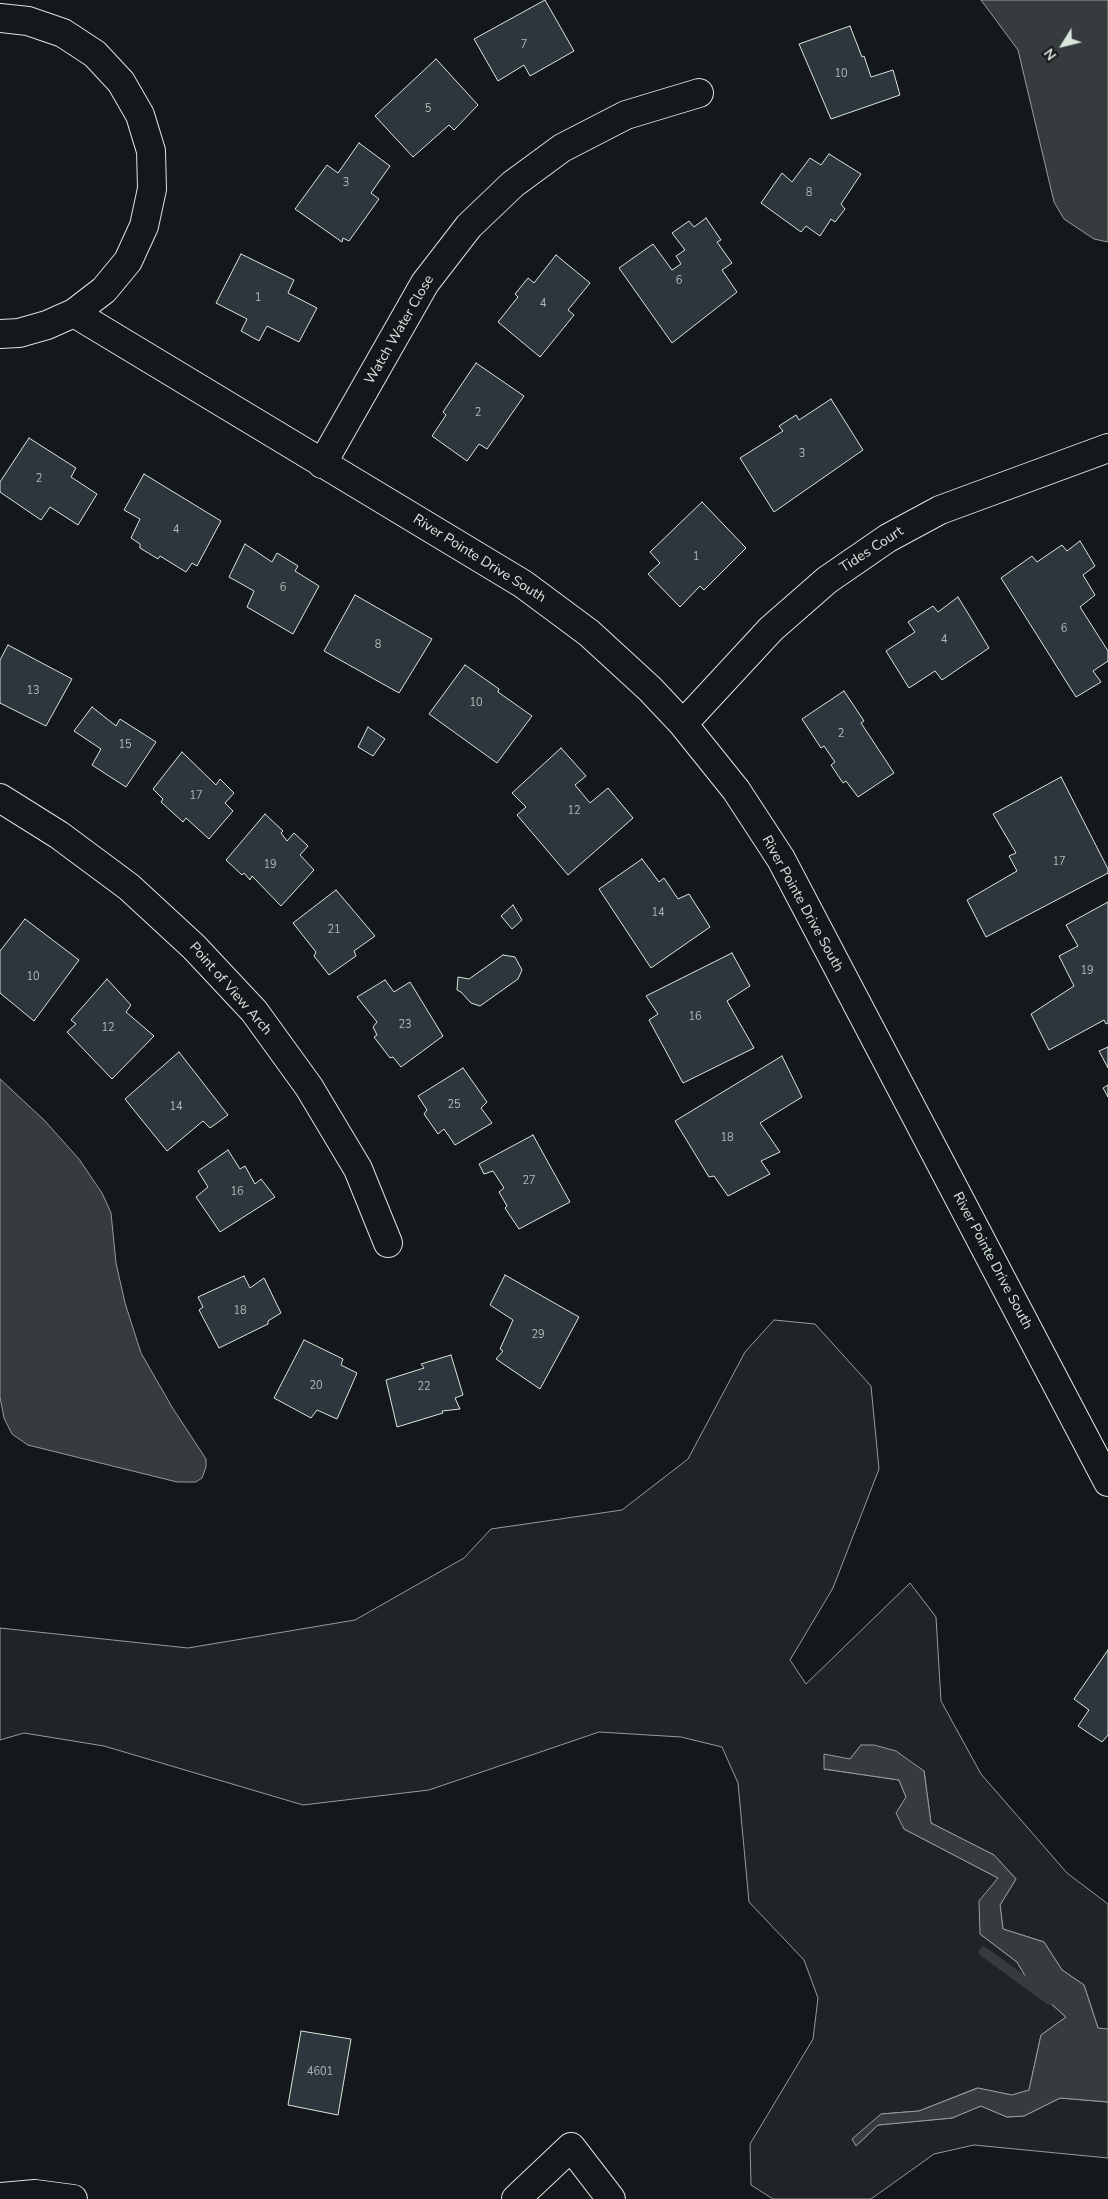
<!DOCTYPE html>
<style>
body{margin:0}
#map{position:relative;width:1108px;height:2199px;overflow:hidden;background:#14181c;font-family:"Nunito Sans",sans-serif}
canvas{display:block}
.north{position:absolute;left:1038px;top:20px;width:50px;height:50px;-webkit-text-stroke:4px #14181c;paint-order:stroke;rotate:234deg;font-size:14px;font-weight:700;line-height:20px;text-align:center;color:#d8e6dc}
.north::after{content:'';display:block;margin:auto;width:18px;height:22px;background:#d8e6dc;clip-path:polygon(50% 0,100% 100%,50% 72%,0 100%)}
</style>
<div id="map">
<canvas width="1108" height="2199"></canvas>
<div class="north">N</div>
</div>
<script>
const ctx = document.querySelector('canvas').getContext('2d');
ctx.lineJoin = 'round';
function fill(path, color) {
  ctx.fillStyle = color;
  ctx.fill(path, 'evenodd');
}
function shape(rows) {
  const path = new Path2D();
  for (const r of rows) {
    path.moveTo(r[0], r[1]);
    for (let i = 2; i < r.length; i += 2) path.lineTo(r[i], r[i + 1]);
  }
  return path;
}
function stroke(path, color, width, dash) {
  ctx.strokeStyle = color;
  ctx.lineWidth = width;
  ctx.lineCap = dash ? 'butt' : 'round';
  ctx.setLineDash(dash || []);
  ctx.stroke(path);
}
function drawText(font, color, halo, rows, align = 'center') {
  ctx.font = font + ' "Nunito Sans",sans-serif';
  ctx.lineWidth = 4;
  ctx.setLineDash([]);
  ctx.textBaseline = 'middle';
  ctx.strokeStyle = halo;
  ctx.fillStyle = color;
  for (const [text, x, y, turn = 0] of rows) {
    ctx.save();
    ctx.translate(x, y);
    ctx.rotate((+turn || 0) * Math.PI / 180);
    ctx.textAlign = isNaN(turn) ? turn : align;
    if (halo) ctx.strokeText(text, 0, 0);
    ctx.fillText(text, 0, 0);
    ctx.restore();
  }
}
const green = shape([
 [774,1320,815,1324,871,1386,879,1469,833,1588,790,1660,806,1684,910,1583,936,1617,941,1701,981,1774,1067,1873,1108,1904,1108,2029,1104,2030,1098,2028,1084,1985,1062,1970,1044,1942,1003,1929,1000,1905,1016,1879,994,1855,931,1823,924,1771,861,1745,850,1759,824,1769,899,1780,906,1797,904,1829,998,1878,980,1934,1017,1962,1031,1986,1066,2017,1041,2035,1029,2090,1012,2095,977,2088,919,2111,881,2114,856,2146,878,2125,952,2118,981,2106,1007,2117,1024,2116,1060,2098,1108,2102,1108,2158,974,2145,934,2154,871,2199,773,2199,751,2185,750,2144,813,2039,818,1998,804,1960,749,1902,738,1783,722,1747,681,1737,599,1732,429,1790,303,1805,104,1746,24,1733,0,1740,0,1628,188,1648,355,1620,464,1558,491,1529,622,1510,688,1459,745,1352,774,1320]
]);
const water = shape([
 [981,0,1108,0,1108,242,1094,239,1064,219,1054,202,1018,50,981,0],
 [0,1079,44,1120,79,1159,102,1193,111,1213,116,1263,125,1303,141,1353,172,1407,206,1459,206,1467,202,1478,196,1482,177,1482,28,1445,12,1434,4,1418,0,1397,0,1079],
 [861,1745,874,1745,896,1751,924,1771,931,1823,994,1855,1016,1879,1000,1905,1003,1929,1044,1942,1062,1970,1084,1985,1098,2028,1108,2029,1108,2102,1060,2098,1024,2116,1007,2117,981,2106,952,2118,878,2125,856,2146,852,2139,881,2114,919,2111,978,2088,1012,2095,1029,2090,1041,2035,1066,2017,1031,1986,1017,1962,980,1934,979,1901,998,1878,904,1829,896,1813,906,1797,899,1780,824,1769,824,1754,850,1759,861,1745]
]);
const stream = shape([
 [984,1952,1050,2000]
]);
const building = shape([
 [545,0,574,51,530,76,524,65,498,81,474,39,545,0],
 [850,26,862,57,864,56,871,77,893,70,900,95,831,119,799,44,850,26],
 [436,59,478,105,454,130,449,125,413,157,375,116,436,59],
 [359,143,390,166,371,193,379,199,349,241,343,238,342,242,295,209,327,165,338,173,359,143],
 [829,154,861,174,841,204,845,209,835,222,831,219,820,236,806,226,801,232,761,203,782,173,792,182,810,158,821,165,829,154],
 [706,218,721,240,717,242,732,263,722,270,737,292,672,343,619,268,653,244,672,270,681,264,676,256,685,250,672,233,689,221,694,227,706,218],
 [241,254,294,280,288,293,317,308,299,342,267,326,259,341,241,331,247,319,216,303,241,254],
 [556,255,590,283,568,310,574,315,540,357,498,322,518,297,515,294,528,278,534,283,556,255],
 [476,363,524,396,487,449,479,444,467,461,432,436,446,415,443,412,476,363],
 [831,399,863,450,774,512,740,458,783,431,779,426,796,415,799,420,831,399],
 [29,438,76,468,71,477,97,494,78,525,50,507,41,520,0,492,0,482,29,438],
 [144,474,221,521,197,566,192,563,186,572,160,556,158,559,140,548,140,544,131,538,140,519,124,510,144,474],
 [702,502,746,548,704,590,700,586,680,607,648,574,660,563,650,552,702,502],
 [1080,541,1095,566,1083,575,1095,595,1080,607,1108,651,1108,661,1093,671,1101,682,1076,697,1001,578,1032,556,1037,562,1062,545,1067,551,1080,541],
 [245,544,272,562,277,553,298,566,295,571,319,586,293,634,247,607,254,591,229,577,245,544],
 [355,595,432,639,399,693,324,651,355,595],
 [958,597,989,648,942,680,935,671,909,688,886,651,915,632,908,622,933,606,938,612,958,597],
 [8,645,72,679,46,726,0,703,0,660,8,645],
 [465,665,499,689,498,692,532,716,497,763,429,714,465,665],
 [844,691,864,721,861,723,894,773,858,797,846,781,843,783,831,765,835,762,824,746,821,748,802,719,844,691],
 [92,707,116,726,120,719,156,742,126,787,92,765,101,749,74,731,92,707],
 [368,727,385,739,373,756,358,747,368,727],
 [561,748,586,776,575,785,590,803,608,788,633,818,568,875,517,815,526,807,512,793,561,748],
 [182,752,216,785,220,779,234,793,225,803,233,811,209,839,186,818,183,822,161,802,163,799,153,789,182,752],
 [1061,777,1108,869,1108,873,986,937,967,900,1017,871,1009,856,1016,853,993,814,1061,777],
 [265,814,283,831,281,833,287,841,294,833,308,846,300,855,314,870,281,906,252,876,250,880,244,873,242,875,226,860,265,814],
 [642,859,659,882,664,878,678,899,689,894,710,927,651,968,599,889,642,859],
 [336,890,375,936,354,951,356,956,329,975,314,956,316,952,293,923,336,890],
 [1108,902,1108,1023,1106,1024,1104,1020,1049,1050,1031,1014,1074,986,1059,956,1078,946,1066,925,1108,902],
 [513,905,522,920,512,929,501,916,513,905],
 [25,919,79,960,34,1021,0,993,0,951,25,919],
 [732,953,750,986,727,1001,754,1048,683,1083,649,1020,658,1014,646,996,732,953],
 [503,955,515,957,522,970,518,979,480,1006,471,1003,461,992,457,990,458,977,469,979,503,955],
 [107,979,131,1005,126,1012,154,1036,112,1079,67,1032,76,1024,71,1020,107,979],
 [385,980,394,992,410,982,443,1036,401,1067,393,1057,390,1058,374,1037,377,1035,373,1027,377,1022,357,997,385,980],
 [1108,1047,1108,1068,1099,1051,1108,1047],
 [179,1052,228,1115,210,1128,203,1121,167,1151,125,1099,179,1052],
 [782,1056,802,1097,760,1123,780,1152,761,1161,770,1174,728,1196,714,1176,709,1177,675,1121,782,1056],
 [463,1068,487,1102,481,1108,492,1123,455,1145,444,1129,438,1134,424,1114,427,1110,418,1096,463,1068],
 [1108,1085,1108,1097,1103,1088,1108,1085],
 [533,1135,570,1202,519,1229,505,1208,507,1206,499,1192,504,1188,493,1171,484,1174,479,1164,533,1135],
 [228,1150,240,1169,245,1166,255,1184,261,1179,275,1197,220,1232,196,1197,208,1187,198,1171,228,1150],
 [505,1275,579,1317,540,1389,496,1359,503,1351,500,1349,513,1320,490,1305,505,1275],
 [244,1276,250,1288,264,1278,281,1313,268,1321,268,1324,219,1348,199,1310,203,1307,198,1297,244,1276],
 [304,1340,343,1359,341,1365,357,1373,337,1419,317,1410,311,1418,274,1398,304,1340],
 [451,1355,463,1395,455,1398,460,1409,442,1411,443,1413,397,1427,386,1380,424,1368,421,1364,451,1355],
 [1108,1650,1108,1735,1102,1742,1078,1726,1089,1710,1074,1699,1108,1650],
 [301,2031,351,2039,338,2115,288,2105,301,2031]
]);
const street = shape([
 [0,18,28,21,63,33,95,54,121,82,140,115,151,151,152,189,144,226,128,261,104,290,74,313,47,325,19,333,0,334],
 [74,313,523,584,589,633,650,689,683,724,736,790,781,859,1108,1482],
 [322,464,425,283,469,226,513,184,562,148,626,115,699,93],
 [683,724,771,629,827,580,888,538,940,510,1108,448],
 [0,798,59,835,129,887,194,947,254,1011,309,1087,358,1169,388,1243],
 [0,2197,35,2194,73,2199],
 [516,2199,571,2147,611,2199]
]);
const numberNames = [
 ["7",524,45],
 ["10",841,74],
 ["5",428,109],
 ["3",346,183],
 ["8",809,193],
 ["6",679,281],
 ["1",258,298],
 ["4",543,304],
 ["2",478,413],
 ["3",802,454],
 ["2",39,479],
 ["4",176,530],
 ["1",696,557],
 ["6",283,588],
 ["6",1064,629],
 ["4",944,640],
 ["8",378,645],
 ["13",33,691],
 ["10",476,703],
 ["2",841,734],
 ["15",125,745],
 ["17",196,796],
 ["12",574,811],
 ["17",1059,862],
 ["19",270,865],
 ["14",658,913],
 ["21",334,930],
 ["19",1087,971],
 ["10",33,977],
 ["16",695,1017],
 ["23",405,1025],
 ["12",108,1028],
 ["25",454,1105],
 ["14",176,1107],
 ["18",727,1138],
 ["27",529,1181],
 ["16",237,1192],
 ["18",240,1311],
 ["29",538,1335],
 ["20",316,1386],
 ["22",424,1387],
 ["4601",320,2072]
];
const streetNames = [
 ["Watch Water Close",400,330,-60],
 ["Tides Court",872,550,-33],
 ["River Pointe Drive South",479,559,32],
 ["River Pointe Drive South",802,904,61],
 ["Point of View Arch",230,989,49],
 ["River Pointe Drive South",992,1261,62]
];
fill(green, '#202428');
stroke(green, '#939e99', 1);
fill(water, '#363b3e');
stroke(water, '#939e99', 1);
stroke(stream, '#363b3e', 10);
fill(building, '#2c363c');
stroke(building, '#d8e6dc', 1);
stroke(street, '#d8e6dc', 30);
stroke(street, '#14181c', 28);
drawText('11px', '#adbab4', null, numberNames);
drawText('14px', '#d8e6dc', '#14181c', streetNames);
</script>
